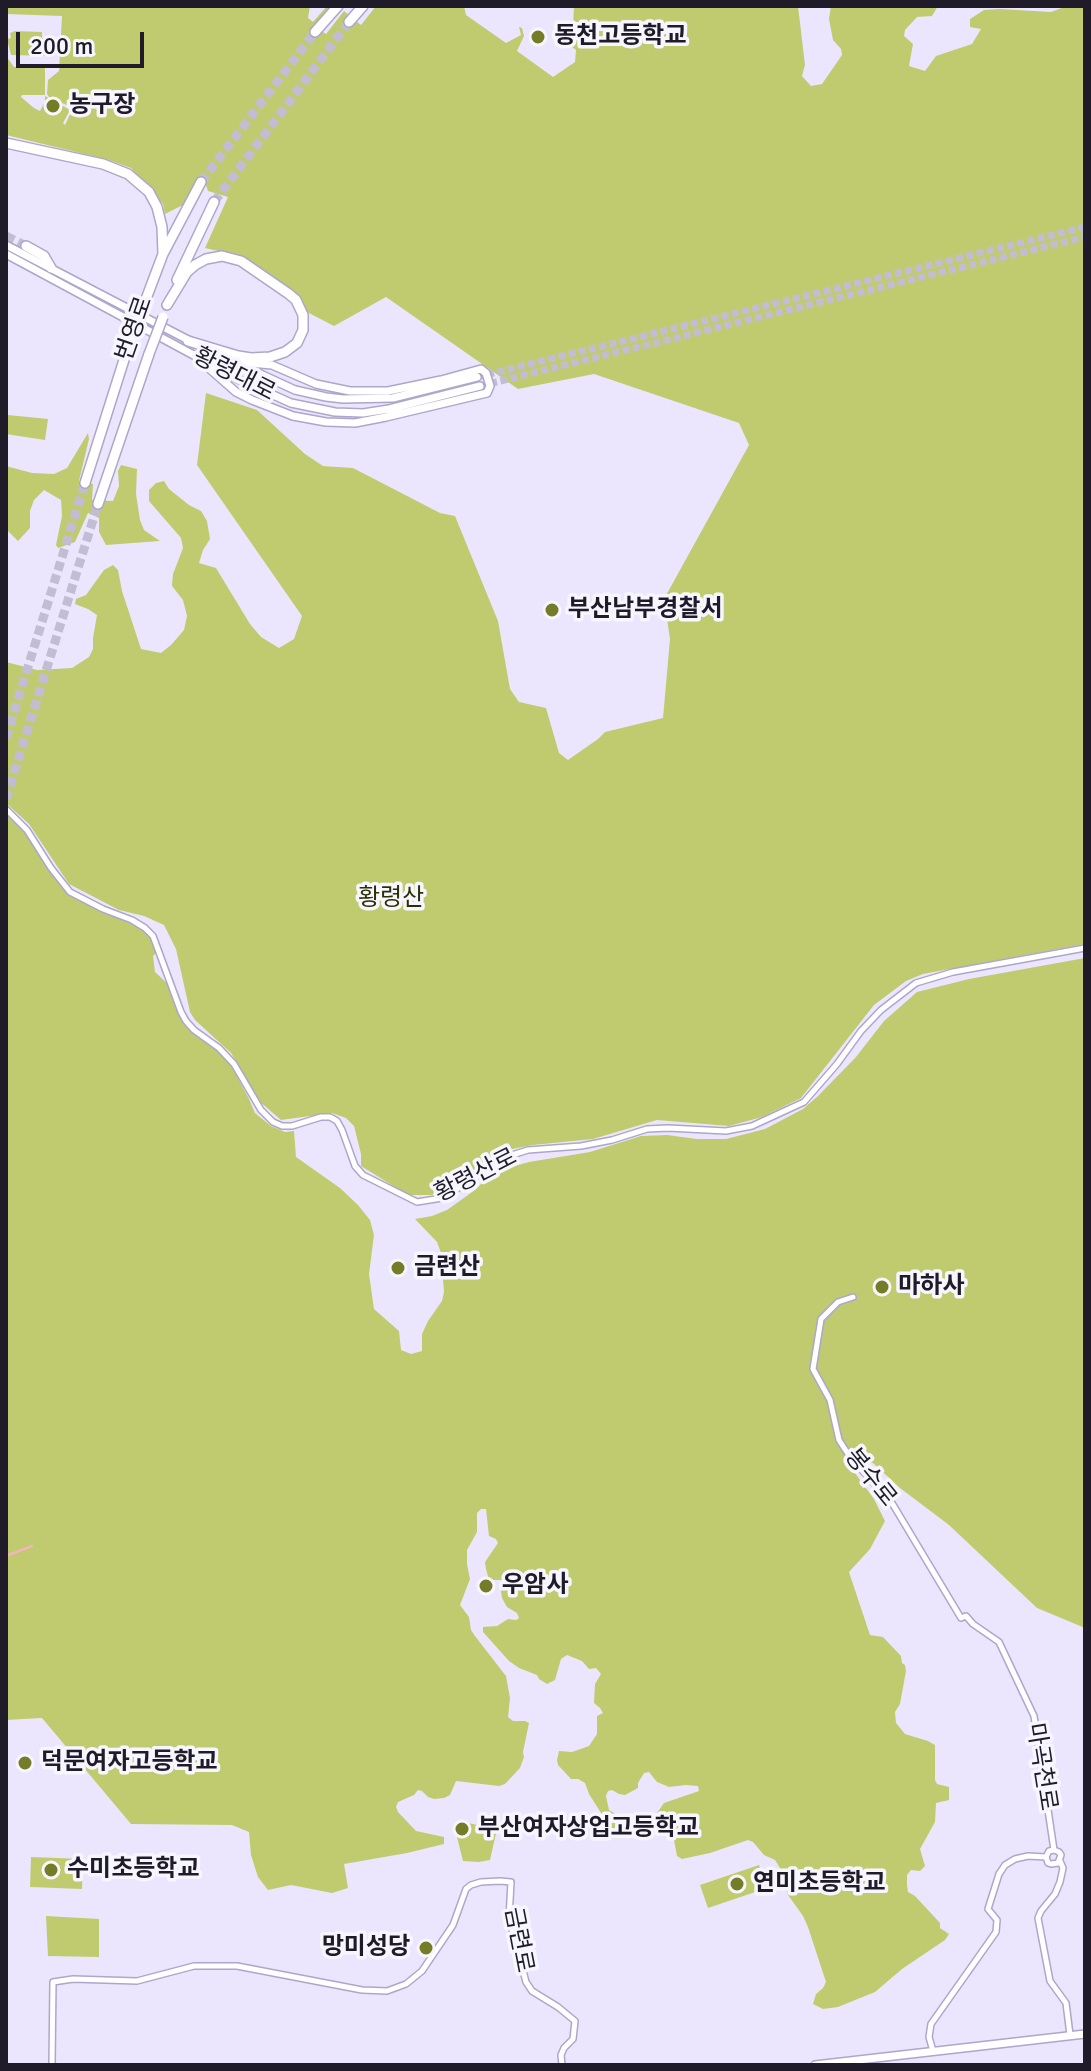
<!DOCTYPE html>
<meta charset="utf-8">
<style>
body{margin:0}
#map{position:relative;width:1091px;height:2071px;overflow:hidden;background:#ebe6fe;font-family:Signika,sans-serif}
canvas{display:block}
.frame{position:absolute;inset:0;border:8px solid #1f1b29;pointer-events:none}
.scale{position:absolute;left:16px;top:32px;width:128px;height:36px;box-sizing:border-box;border:4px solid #1f1b29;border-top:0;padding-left:10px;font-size:24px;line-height:28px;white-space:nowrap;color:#1f1b29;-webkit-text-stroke:6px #f7f6fe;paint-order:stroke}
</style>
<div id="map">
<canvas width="1091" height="2071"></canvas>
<div class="frame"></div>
<div class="scale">200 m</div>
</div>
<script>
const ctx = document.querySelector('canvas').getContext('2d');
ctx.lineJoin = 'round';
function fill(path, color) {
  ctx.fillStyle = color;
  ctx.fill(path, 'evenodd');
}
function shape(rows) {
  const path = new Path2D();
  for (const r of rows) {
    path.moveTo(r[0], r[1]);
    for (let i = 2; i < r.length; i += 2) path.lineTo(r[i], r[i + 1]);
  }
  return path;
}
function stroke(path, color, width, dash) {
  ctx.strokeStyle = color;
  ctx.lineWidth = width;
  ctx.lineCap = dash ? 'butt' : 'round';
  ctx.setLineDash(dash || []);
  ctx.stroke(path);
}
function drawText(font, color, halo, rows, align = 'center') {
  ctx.font = font + ' Signika,"Noto Sans KR",sans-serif';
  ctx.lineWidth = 7;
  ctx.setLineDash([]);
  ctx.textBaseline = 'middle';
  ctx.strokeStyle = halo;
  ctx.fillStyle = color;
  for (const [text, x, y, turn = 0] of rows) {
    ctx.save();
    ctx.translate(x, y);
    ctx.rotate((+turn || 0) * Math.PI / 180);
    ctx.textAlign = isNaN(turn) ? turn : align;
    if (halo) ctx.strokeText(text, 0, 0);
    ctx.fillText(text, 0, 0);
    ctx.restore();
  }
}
const green = shape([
 [6,6,310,6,308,18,313,22,327,6,335,6,315,26,326,34,344,11,361,25,376,6,464,6,466,15,506,43,521,35,519,27,522,28,524,36,517,51,553,77,575,62,576,50,572,47,574,6,798,6,805,65,802,76,811,86,822,84,842,55,841,49,833,40,829,19,831,6,938,6,932,16,917,17,905,30,904,36,913,44,909,66,925,71,936,56,972,44,981,29,970,27,970,19,984,10,1000,9,1051,12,1067,6,1085,6,1085,944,923,974,906,981,874,1005,801,1098,762,1117,729,1126,657,1120,593,1139,533,1145,507,1150,456,1183,432,1195,408,1195,361,1166,361,1154,354,1126,346,1118,332,1113,281,1120,259,1101,231,1053,195,1020,190,1012,176,949,164,925,144,916,119,910,69,884,29,824,6,803,6,662,37,670,72,668,89,657,93,649,93,638,97,615,88,609,75,604,76,599,86,595,104,570,113,565,118,570,122,591,141,649,161,653,171,645,184,630,187,616,183,600,172,586,173,574,183,548,181,538,149,501,149,490,156,483,164,481,169,489,189,505,201,511,207,521,210,539,203,550,199,563,216,568,250,624,261,637,279,648,294,639,302,616,197,465,206,393,257,410,305,454,323,466,353,468,440,513,455,516,498,621,510,689,519,702,546,708,559,753,568,760,598,739,605,732,663,718,670,639,664,599,749,445,739,423,594,374,518,389,386,297,334,326,305,311,227,253,205,248,228,197,208,191,202,174,183,205,165,214,163,204,131,168,109,160,6,135,6,56,14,67,45,67,45,95,22,95,21,97,34,108,40,111,45,102,45,96,70,110,63,123,65,125,73,108,49,97,47,94,48,80,59,71,62,16,6,14],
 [15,31,42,32,42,38,50,38,50,56,11,55,7,39,11,38,10,33],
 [8,415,48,419,45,440,6,434],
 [88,433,89,439,79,481,93,484,92,500,113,501,119,486,118,471,121,465,137,469,136,494,140,520,144,530,160,541,106,545,99,532,99,518,88,513,75,542,58,548,56,545,62,516,61,500,44,490,34,500,30,511,30,528,18,541,6,529,6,466,32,473,54,474,67,468],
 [6,812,23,829,68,893,107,913,143,929,152,940,156,953,153,956,155,972,170,986,189,1028,223,1055,231,1065,249,1099,255,1113,271,1126,285,1132,294,1131,296,1157,340,1188,358,1205,370,1220,374,1235,369,1274,374,1309,399,1331,401,1350,411,1354,422,1351,422,1334,428,1321,442,1301,444,1292,441,1253,437,1242,415,1219,432,1216,447,1210,475,1190,493,1172,529,1162,590,1152,641,1136,667,1135,697,1139,726,1139,765,1129,803,1109,818,1096,856,1057,884,1021,917,992,969,979,1085,958,1085,1628,1037,1608,949,1525,900,1488,873,1463,844,1458,874,1499,885,1521,870,1549,849,1572,870,1635,883,1637,901,1656,902,1663,905,1665,906,1671,900,1704,895,1712,896,1723,905,1734,928,1741,935,1745,935,1780,937,1784,949,1787,949,1800,936,1803,935,1822,920,1849,925,1866,920,1871,911,1870,907,1875,907,1885,908,1892,915,1896,940,1923,940,1928,949,1934,945,1940,902,1969,875,1992,838,2007,823,2009,813,2004,816,1994,823,1988,826,1982,808,1927,803,1916,788,1895,780,1868,775,1860,764,1855,753,1842,748,1840,710,1853,682,1859,677,1856,673,1835,666,1829,657,1813,664,1803,699,1791,698,1786,686,1785,669,1787,657,1782,649,1772,644,1773,638,1783,638,1788,625,1795,619,1794,612,1790,608,1791,606,1796,609,1810,624,1819,625,1823,621,1828,615,1829,610,1827,589,1794,585,1783,578,1779,571,1779,558,1765,557,1760,559,1751,572,1752,589,1746,597,1734,597,1716,603,1713,600,1708,594,1703,595,1684,601,1674,596,1668,589,1669,582,1661,567,1655,561,1659,555,1680,547,1684,539,1679,537,1675,519,1668,509,1661,483,1632,483,1627,497,1626,508,1619,516,1620,519,1618,517,1613,507,1607,502,1598,501,1591,504,1585,502,1580,489,1580,486,1569,485,1562,498,1543,496,1539,489,1536,486,1509,481,1509,477,1513,477,1532,467,1550,467,1564,470,1579,460,1605,469,1617,471,1630,475,1636,506,1676,510,1698,508,1717,513,1721,525,1721,529,1723,523,1752,524,1757,520,1768,505,1784,499,1786,456,1781,450,1795,444,1798,434,1799,428,1797,422,1791,418,1790,414,1795,398,1802,396,1807,398,1812,416,1831,444,1837,444,1844,407,1853,344,1864,348,1888,332,1893,291,1885,268,1890,258,1877,251,1855,249,1832,232,1825,131,1824,42,1718,6,1720],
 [458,1821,497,1829,490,1860,479,1862,463,1861,456,1833],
 [31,1857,83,1859,82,1889,30,1887],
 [759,1865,767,1888,708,1908,700,1885],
 [46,1916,99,1919,99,1957,48,1956]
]);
const stream = shape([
 [6,1556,32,1546]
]);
const majorTunnel = shape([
 [477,377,1085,227],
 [480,386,1085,237]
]);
const highwayTunnel = shape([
 [201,182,315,32],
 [214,202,349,22],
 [6,236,26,246],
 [6,738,85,483],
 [6,799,98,504]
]);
const minor = shape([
 [6,809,27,830,51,868,70,892,103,909,132,920,145,928,153,936,181,1012,186,1021,194,1030,219,1048,234,1064,261,1110,273,1122,282,1126,292,1126,321,1117,330,1117,337,1121,342,1130,355,1166,363,1175,417,1202,442,1198,512,1155,528,1150,581,1146,612,1140,647,1129,668,1128,726,1131,752,1126,804,1102,837,1064,861,1031,881,1010,916,983,953,972,1085,948],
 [853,1297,838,1302,821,1319,813,1369,830,1400,839,1440,850,1457,892,1503,961,1618,966,1616,973,1624,999,1642,1034,1716,1054,1850,1059,1852,1061,1855,1058,1863,1051,1864,1048,1863,1046,1857,1049,1851,1054,1850],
 [1060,1861,1063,1868,1060,1882,1055,1894,1041,1911,1038,1918,1050,1981,1066,2003,1070,2035],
 [933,2051,929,2037,931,2024,996,1932,997,1920,988,1909,999,1874,1005,1865,1015,1859,1028,1856,1046,1857],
 [52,2065,53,1982,73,1979,137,1981,194,1966,237,1966,362,1990,387,1991,406,1984,422,1971,453,1925,466,1889,471,1885,481,1882,500,1881,511,1882,509,1918,526,1982,532,1991,558,2007,575,2021,573,2039,564,2048,561,2055,562,2065]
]);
const major = shape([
 [6,245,192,342],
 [6,254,240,380,291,403,335,412,363,413,389,409,480,386],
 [210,351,295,390,326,397,343,399,393,398,477,377],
 [194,355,236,392,252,400,293,416,326,422,355,423,386,417,487,393,490,386,486,373,481,369,441,380,388,391,350,391,316,384,272,365,250,363,224,358],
 [815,2065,1085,2034]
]);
const highway = shape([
 [349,22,363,6],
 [315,32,338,6],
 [6,143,103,164,128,174,149,192,157,207,162,227,163,254],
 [26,246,44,256,51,268],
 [177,280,214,202],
 [167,305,187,272,195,265,206,259,222,256,241,261,289,294,296,300,303,315,303,330,297,343,285,352,270,357,251,358,238,356,188,341],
 [143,307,163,254,201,182],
 [85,483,129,344],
 [98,504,149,354]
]);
const highwayBridge = shape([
 [129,344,143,307],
 [149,354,163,317]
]);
const markers = [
 [538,37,8,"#747c27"],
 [53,106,8,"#747c27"],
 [552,610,8,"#747c27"],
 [398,1268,8,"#747c27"],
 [882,1287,8,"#747c27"],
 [486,1586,8,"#747c27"],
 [25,1763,8,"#747c27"],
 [462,1829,8,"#747c27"],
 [51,1870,8,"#747c27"],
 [737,1884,8,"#747c27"],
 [426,1948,8,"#747c27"]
];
const poiNames = [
 ["동천고등학교",554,37],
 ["농구장",69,106],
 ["부산남부경찰서",568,610],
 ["금련산",414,1268],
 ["마하사",898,1287],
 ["우암사",502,1586],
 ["덕문여자고등학교",41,1763],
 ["부산여자상업고등학교",478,1829],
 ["수미초등학교",67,1870],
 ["연미초등학교",753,1884],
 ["망미성당",410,1948,"right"]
];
const streetNames = [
 ["번영로",135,329,-71],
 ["황령대로",234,375,27],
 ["황령산로",476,1176,-27],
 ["봉수로",870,1478,51],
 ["마곡천로",1041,1767,81],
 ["금련로",518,1940,79]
];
const parkNames = [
 ["황령산",391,899]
];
fill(green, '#c0cb6f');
stroke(stream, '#fdafcd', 2);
stroke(majorTunnel, '#c2bdd3', 7, [7, 3.5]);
stroke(highwayTunnel, '#c2bdd3', 9, [9, 4.5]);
stroke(minor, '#aea6cb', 8);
stroke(major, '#aea6cb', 10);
stroke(highway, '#aea6cb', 12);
stroke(minor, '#fff', 5);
stroke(major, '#fff', 7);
stroke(highway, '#fff', 9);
stroke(highwayBridge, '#aea6cb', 12, []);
stroke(highwayBridge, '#fff', 9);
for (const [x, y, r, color] of markers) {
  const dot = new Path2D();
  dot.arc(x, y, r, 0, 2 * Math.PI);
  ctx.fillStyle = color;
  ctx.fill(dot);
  stroke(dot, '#f7f6fe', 3);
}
drawText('bold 24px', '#1f1b29', '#f7f6fe', poiNames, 'left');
drawText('24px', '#1f1b29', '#f7f6fe', streetNames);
drawText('24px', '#2b2f04', '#f7f6fe', parkNames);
</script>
